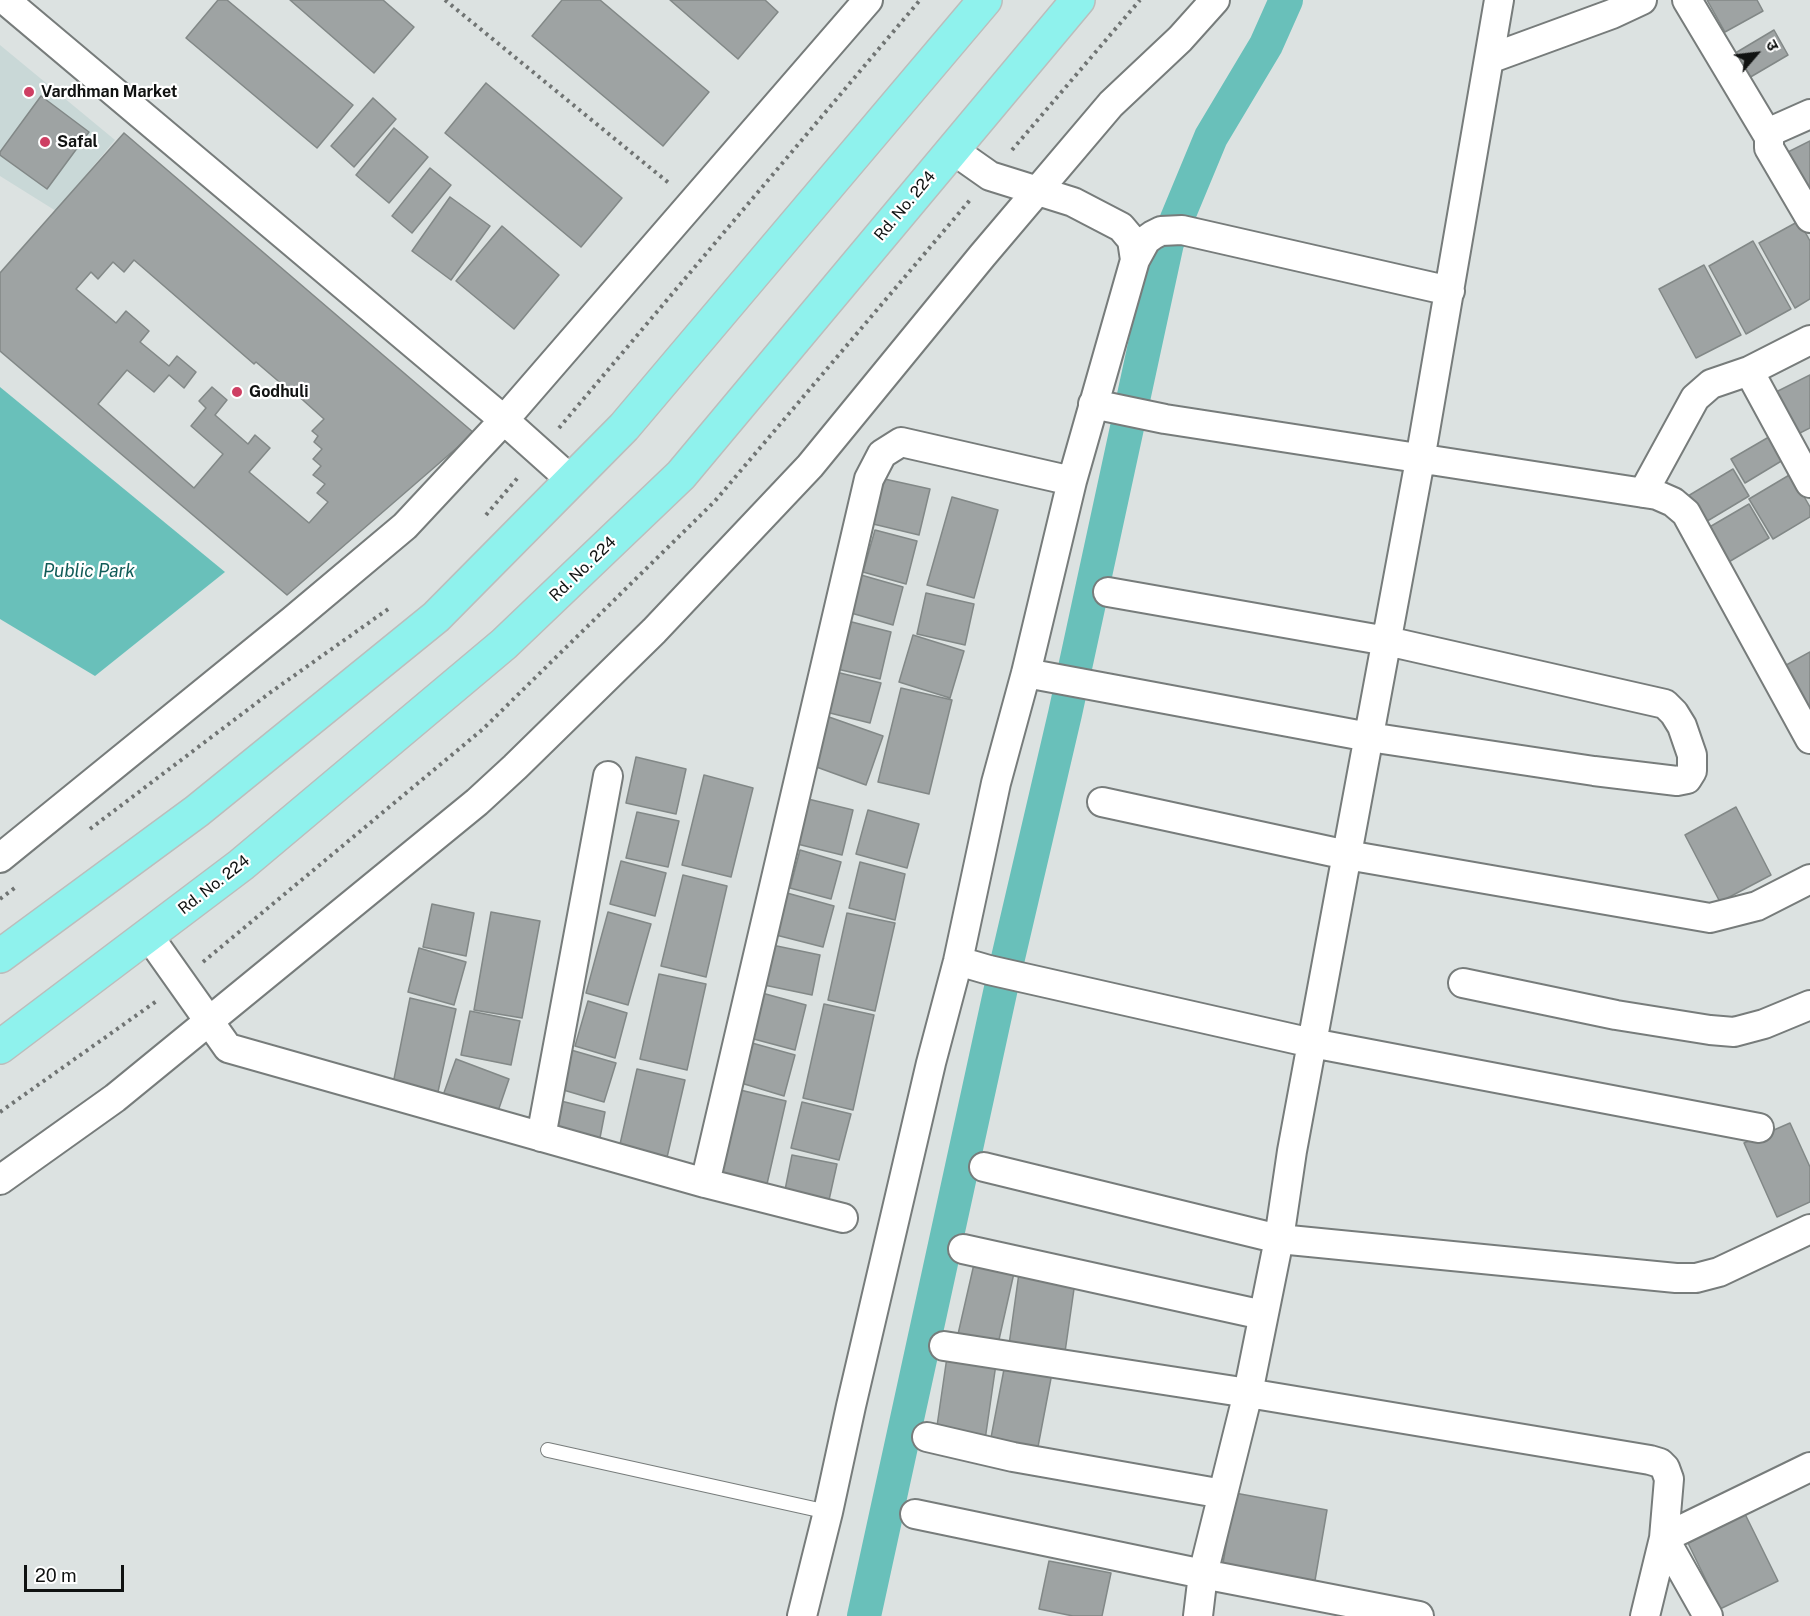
<!DOCTYPE html>
<meta charset="utf-8">
<style>
body{margin:0}
#map{position:relative;width:1810px;height:1616px;overflow:hidden;background:#dce2e1;font-family:"Public Sans","Noto Sans Devanagari",sans-serif}
canvas{display:block}
.north{position:absolute;left:1726px;top:24px;width:60px;height:60px;-webkit-text-stroke:4px #fff;paint-order:stroke;rotate:62deg;font-size:16px;font-weight:700;line-height:24px;text-align:center;color:#101211}
.north::after{content:'';display:block;margin:auto;width:21px;height:27px;background:#101211;clip-path:polygon(50% 0,100% 100%,50% 72%,0 100%)}
.scale{position:absolute;left:24px;top:1565px;width:100px;height:27px;box-sizing:border-box;border:3px solid #101211;border-top:0;padding-left:8px;font-size:18px;line-height:21px;white-space:nowrap;color:#101211;-webkit-text-stroke:4px #fff;paint-order:stroke}
</style>
<div id="map">
<canvas width="1810" height="1616"></canvas>
<div class="north">उ</div>
<div class="scale">20 m</div>
</div>
<script>
const ctx = document.querySelector('canvas').getContext('2d');
ctx.lineJoin = 'round';
function fill(path, color) {
  ctx.fillStyle = color;
  ctx.fill(path, 'evenodd');
}
function shape(rows) {
  const path = new Path2D();
  for (const r of rows) {
    path.moveTo(r[0], r[1]);
    for (let i = 2; i < r.length; i += 2) path.lineTo(r[i], r[i + 1]);
  }
  return path;
}
function stroke(path, color, width, dash) {
  ctx.strokeStyle = color;
  ctx.lineWidth = width;
  ctx.lineCap = dash ? 'butt' : 'round';
  ctx.setLineDash(dash || []);
  ctx.stroke(path);
}
function drawText(font, color, halo, rows, align = 'center') {
  ctx.font = font + ' "Public Sans",sans-serif';
  ctx.lineWidth = 4.5;
  ctx.setLineDash([]);
  ctx.textBaseline = 'middle';
  ctx.strokeStyle = halo;
  ctx.fillStyle = color;
  for (const [text, x, y, turn = 0] of rows) {
    ctx.save();
    ctx.translate(x, y);
    ctx.rotate((+turn || 0) * Math.PI / 180);
    ctx.textAlign = isNaN(turn) ? turn : align;
    if (halo) ctx.strokeText(text, 0, 0);
    ctx.fillText(text, 0, 0);
    ctx.restore();
  }
}
const built = shape([
 [0,45,115,140,56,211,0,176]
]);
const water = shape([
 [0,387,225,572,95,676,0,619]
]);
const canal = shape([
 [864,1616,1001,988,1065,714,1167,243,1211,137,1266,45,1286,0]
]);
const building = shape([
 [218,0,227,0,353,105,317,148,186,38,218,0],
 [290,0,383,0,414,27,374,73,290,0],
 [562,0,600,0,709,92,663,146,532,36,562,0],
 [670,0,765,0,778,12,738,59,670,0],
 [1707,0,1757,0,1763,11,1725,32,1707,0],
 [1774,30,1788,55,1742,82,1727,58,1774,30],
 [486,83,622,198,581,247,445,133,486,83],
 [41,96,89,132,47,189,0,155,0,152,41,96],
 [373,98,396,119,354,167,331,146,373,98],
 [394,128,428,157,389,203,356,175,394,128],
 [124,133,474,433,287,595,0,351,0,273,124,133],
 [1810,141,1810,195,1788,152,1810,141],
 [430,168,451,185,412,233,392,216,430,168],
 [450,197,490,226,451,280,412,251,450,197],
 [1799,221,1810,241,1810,299,1795,308,1759,243,1799,221],
 [502,226,559,275,514,329,456,281,502,226],
 [1753,241,1791,309,1746,334,1709,266,1753,241],
 [134,260,254,364,256,362,284,386,280,390,290,398,295,393,324,419,312,431,318,436,314,442,322,449,313,459,321,466,313,475,325,484,317,493,328,502,309,523,249,472,270,448,255,435,248,444,215,415,227,400,212,387,199,401,206,408,191,426,223,454,194,488,98,404,127,370,154,392,169,375,184,388,196,372,177,356,169,366,140,342,149,331,126,311,116,323,76,289,91,272,98,279,113,262,124,272,134,260],
 [1704,265,1741,335,1696,358,1659,289,1704,265],
 [1810,375,1810,428,1794,436,1772,394,1810,375],
 [1774,434,1788,457,1745,483,1731,459,1774,434],
 [1733,469,1749,496,1704,523,1688,496,1733,469],
 [1791,474,1810,507,1810,517,1773,539,1749,499,1791,474],
 [880,478,930,489,919,535,869,523,880,478],
 [952,497,998,510,974,598,927,585,952,497],
 [1749,504,1769,538,1722,566,1701,532,1749,504],
 [875,530,917,541,906,584,863,572,875,530],
 [861,575,903,587,893,625,851,613,861,575],
 [926,593,974,604,965,645,917,634,926,593],
 [848,621,891,632,880,679,837,669,848,621],
 [913,635,964,651,950,698,899,682,913,635],
 [1810,652,1810,724,1779,669,1810,652],
 [836,672,881,683,870,723,826,712,836,672],
 [901,688,952,700,929,794,878,782,901,688],
 [829,717,883,736,866,785,811,765,829,717],
 [636,757,686,769,676,814,626,803,636,757],
 [704,775,753,788,731,877,682,865,704,775],
 [800,797,853,810,842,855,789,842,800,797],
 [1736,807,1771,875,1720,902,1685,835,1736,807],
 [868,810,919,824,907,868,856,854,868,810],
 [637,812,679,821,668,867,626,858,637,812],
 [800,850,841,862,831,899,790,888,800,850],
 [621,861,666,873,655,916,610,904,621,861],
 [860,862,905,874,895,920,849,908,860,862],
 [683,875,727,886,706,977,661,966,683,875],
 [787,893,834,906,823,947,776,935,787,893],
 [432,904,474,913,466,956,423,947,432,904],
 [491,912,540,921,522,1018,474,1010,491,912],
 [608,912,651,924,628,1005,586,993,608,912],
 [847,913,895,923,875,1011,828,1000,847,913],
 [772,945,820,955,812,995,764,985,772,945],
 [419,948,466,962,454,1005,408,992,419,948],
 [659,974,706,984,687,1070,640,1059,659,974],
 [762,993,806,1005,795,1050,750,1038,762,993],
 [410,998,456,1009,436,1101,392,1089,410,998],
 [588,1001,627,1013,615,1058,575,1046,588,1001],
 [824,1004,874,1015,853,1110,803,1098,824,1004],
 [470,1011,520,1021,511,1065,461,1055,470,1011],
 [752,1043,795,1055,784,1096,741,1083,752,1043],
 [571,1050,616,1063,604,1102,560,1089,571,1050],
 [456,1059,509,1079,495,1120,441,1101,456,1059],
 [637,1069,685,1080,665,1166,618,1153,637,1069],
 [732,1088,786,1101,764,1197,710,1184,732,1088],
 [557,1100,605,1112,598,1148,552,1134,557,1100],
 [802,1102,851,1114,839,1160,791,1148,802,1102],
 [1790,1123,1810,1167,1810,1202,1777,1217,1744,1143,1790,1123],
 [792,1155,837,1164,827,1209,783,1200,792,1155],
 [974,1264,1014,1273,996,1353,956,1343,974,1264],
 [1019,1273,1075,1282,1064,1359,1008,1352,1019,1273],
 [947,1357,996,1364,985,1440,936,1433,947,1357],
 [1005,1364,1052,1373,1037,1452,990,1443,1005,1364],
 [1235,1493,1327,1510,1313,1592,1221,1575,1235,1493],
 [1745,1514,1778,1581,1720,1609,1688,1543,1745,1514],
 [1049,1561,1111,1573,1102,1616,1073,1616,1039,1609,1049,1561]
]);
const path = shape([
 [445,0,670,184],
 [1012,150,1140,0],
 [559,428,920,0],
 [486,515,520,475],
 [90,829,271,692,391,607],
 [0,899,16,887],
 [203,962,483,729,715,501,970,200],
 [0,1112,158,1000]
]);
const service = shape([
 [548,1450,828,1512]
]);
const minor = shape([
 [5,0,504,420,571,480],
 [1687,0,1769,137],
 [1489,59,1612,14,1642,0],
 [1810,114,1774,130,1769,137,1769,148,1810,218],
 [1135,260,1146,240,1153,235,1161,231,1182,230,1450,291],
 [1749,371,1810,483],
 [1093,404,1165,419,1657,495,1673,502,1686,513,1810,739],
 [1643,493,1695,398,1711,384,1749,371,1810,340],
 [1026,673,1369,737,1594,771,1677,781,1687,779,1692,771,1692,755,1682,726,1674,713,1665,704,1387,641,1108,592],
 [1102,802,1347,855,1710,918,1757,906,1810,879],
 [0,858,293,620,405,526,504,420,868,0],
 [148,935,228,1048,705,1183,843,1218],
 [958,961,989,970,1312,1043,1759,1128],
 [1463,983,1616,1015,1710,1030,1734,1032,1764,1024,1810,1005],
 [541,1137,608,776],
 [984,1167,1279,1239,1676,1278,1696,1278,1719,1272,1810,1229],
 [0,1180,115,1098,477,802,515,767,654,631,810,466,982,256,1111,104,1180,39,1215,0],
 [705,1183,869,479,882,454,901,442,1072,481],
 [963,1249,1263,1315],
 [944,1346,1248,1393,1650,1460,1660,1463,1665,1468,1669,1479,1664,1538,1645,1616],
 [927,1437,1013,1457,1223,1494],
 [915,1514,1203,1574,1419,1616],
 [802,1616,828,1512,851,1406,931,1063,958,961,996,783,1026,673,1072,481,1135,260,1132,240,1121,227,1073,202,990,176,953,150],
 [1198,1616,1203,1574,1248,1393,1279,1239,1292,1151,1420,460,1499,0],
 [1708,1616,1664,1538,1810,1467]
]);
const primary = shape([
 [0,956,197,811,436,617,624,427,985,0],
 [0,1047,241,865,504,644,681,475,1078,0]
]);
const markers = [
 [29,92,6,"#ce3f63"],
 [45,142,6,"#ce3f63"],
 [237,392,6,"#ce3f63"]
];
const poiNames = [
 ["Vardhman Market",41,92],
 ["Safal",57,142],
 ["Godhuli",249,392]
];
const streetNames = [
 ["Rd. No. 224",905,206,-50],
 ["Rd. No. 224",583,569,-44],
 ["Rd. No. 224",214,885,-38]
];
const waterNames = [
 ["Public Park",89,571]
];
fill(built, '#c9d8d7');
fill(water, '#69c0ba');
stroke(canal, '#69c0ba', 34);
fill(building, '#9ea3a3');
stroke(building, '#828887', 1.5);
stroke(service, '#777c7b', 16);
stroke(minor, '#777c7b', 32);
stroke(primary, '#bcbdbc', 36);
stroke(path, '#707473', 4, [3, 4.5]);
stroke(service, '#fff', 14);
stroke(minor, '#fff', 28);
stroke(primary, '#8ff2ed', 33);
for (const [x, y, r, color] of markers) {
  const dot = new Path2D();
  dot.arc(x, y, r, 0, 2 * Math.PI);
  ctx.fillStyle = color;
  ctx.fill(dot);
  stroke(dot, '#fff', 2);
}
drawText('bold 16px', '#101211', '#fff', poiNames, 'left');
drawText('16px', '#101211', '#fff', streetNames);
drawText('italic 18px', '#115c58', '#fff', waterNames);
</script>
